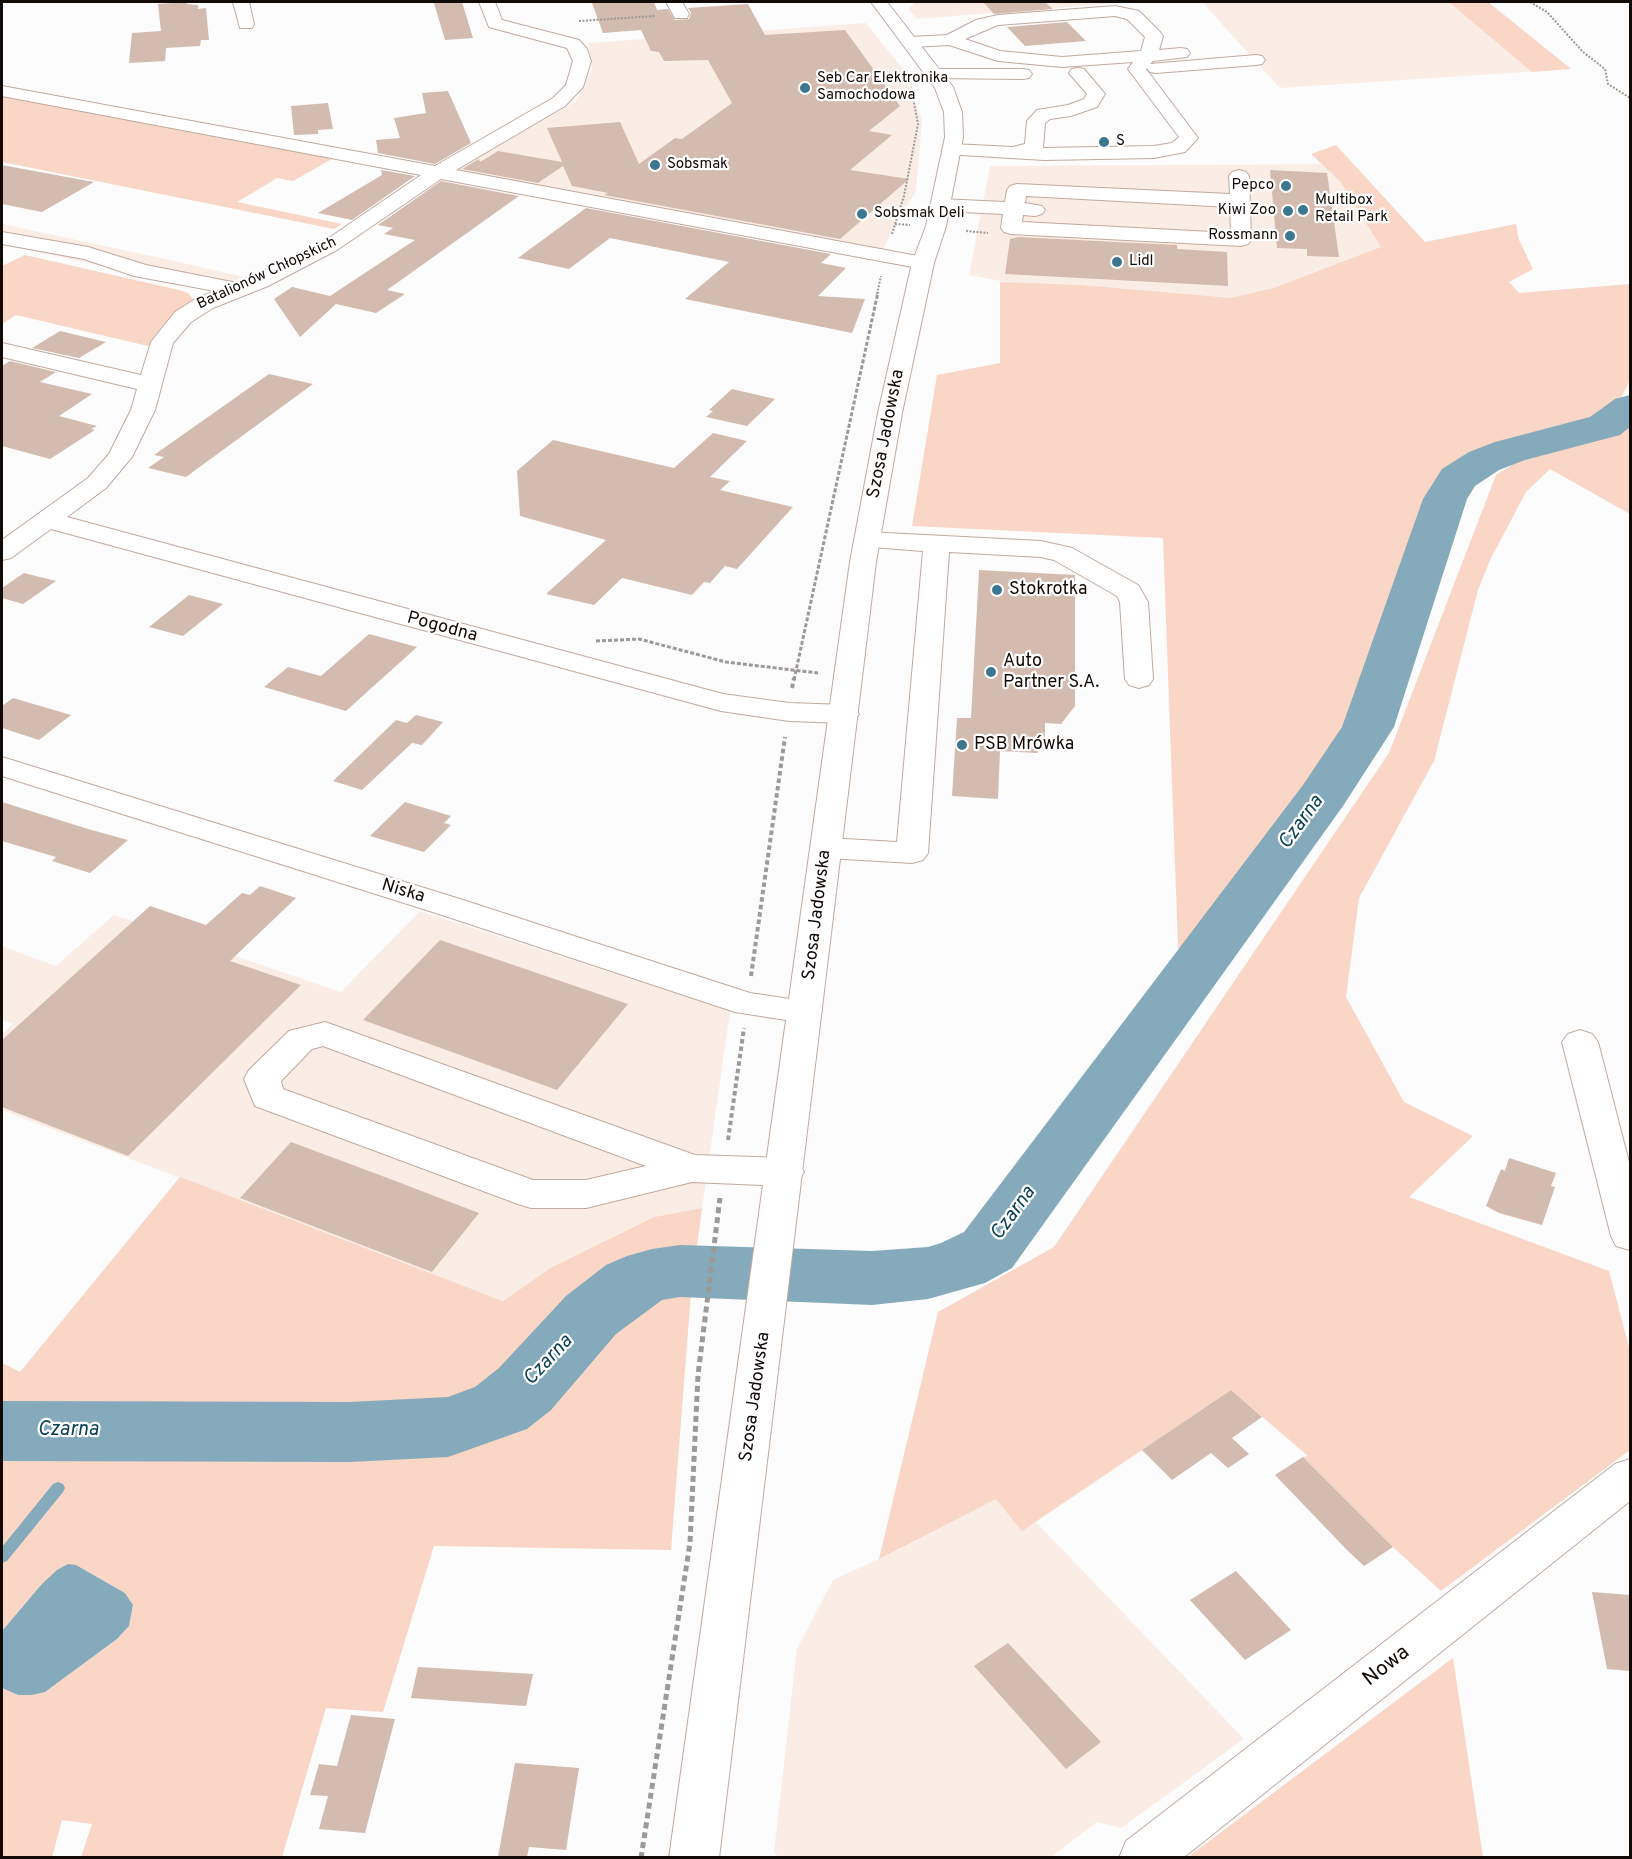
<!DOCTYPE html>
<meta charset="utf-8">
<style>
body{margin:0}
#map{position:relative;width:1632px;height:1859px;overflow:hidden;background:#fcfcfc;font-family:Overpass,sans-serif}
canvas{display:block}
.frame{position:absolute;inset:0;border:3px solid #120a07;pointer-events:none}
</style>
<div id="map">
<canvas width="1632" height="1859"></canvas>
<div class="frame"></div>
</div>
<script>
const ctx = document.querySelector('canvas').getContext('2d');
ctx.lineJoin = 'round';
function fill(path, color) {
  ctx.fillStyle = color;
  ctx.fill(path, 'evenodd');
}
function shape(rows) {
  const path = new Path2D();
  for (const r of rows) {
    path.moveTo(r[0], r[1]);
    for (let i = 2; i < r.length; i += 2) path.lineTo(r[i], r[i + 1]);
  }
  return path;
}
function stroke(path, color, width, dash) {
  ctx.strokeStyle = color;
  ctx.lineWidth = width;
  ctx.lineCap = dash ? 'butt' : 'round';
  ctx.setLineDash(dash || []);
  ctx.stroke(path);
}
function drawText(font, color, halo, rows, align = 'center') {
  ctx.font = font + ' Overpass,sans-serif';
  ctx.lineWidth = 4.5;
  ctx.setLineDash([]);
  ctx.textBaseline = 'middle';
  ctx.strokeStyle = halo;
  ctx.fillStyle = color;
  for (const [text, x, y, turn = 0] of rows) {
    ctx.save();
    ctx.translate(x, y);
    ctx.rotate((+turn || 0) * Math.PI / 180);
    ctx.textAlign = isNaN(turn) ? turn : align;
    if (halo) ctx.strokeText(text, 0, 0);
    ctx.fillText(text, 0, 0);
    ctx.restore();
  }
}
const built = shape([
 [911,2,1130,2,917,19,908,8,914,4],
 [1202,2,1488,2,1571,69,1280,88],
 [866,23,902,68,922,120,916,191,895,224,883,250,452,172,576,101,592,70,588,43],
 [1336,164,1409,245,1187,316,969,275,990,166],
 [2,224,165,259,244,277,212,290,2,244],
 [420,911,730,1011,702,1208,654,1217,552,1267,503,1301,2,1110,2,1034,13,1024,2,1019,2,946,56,966,114,915,341,992],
 [996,1498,1022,1530,1035,1521,1244,1739,1121,1828,1097,1822,1051,1857,779,1858,774,1852,797,1649,833,1580,879,1559]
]);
const green = shape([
 [1449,2,1488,2,1571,69,1532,72],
 [2,94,223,135,257,145,337,156,293,181,277,178,237,202,342,224,334,229,2,162],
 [1336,145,1425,242,1516,224,1519,240,1533,269,1509,282,1519,293,1630,284,1630,380,1618,404,1597,419,1507,441,1475,455,1448,473,1432,496,1354,723,1179,973,1163,538,912,526,937,375,1000,363,1000,282,1080,285,1231,298,1274,288,1381,247,1340,181,1311,154],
 [25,255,179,290,188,293,194,301,173,314,148,346,16,315,2,324,2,266],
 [1630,425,1630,514,1550,469,1526,492,1490,560,1478,590,1434,761,1359,898,1346,997,1404,1102,1473,1136,1409,1197,1609,1271,1630,1351,1630,1450,1441,1591,1393,1547,1303,1457,1308,1456,1231,1390,1022,1531,996,1499,879,1559,938,1312,1054,1247,1389,753,1496,475,1528,455],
 [180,1177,503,1301,552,1267,654,1217,702,1208,691,1293,671,1550,434,1546,383,1712,326,1708,282,1857,81,1857,92,1824,62,1820,52,1857,2,1857,2,1688,18,1695,45,1692,117,1639,129,1626,133,1605,125,1593,76,1565,41,1585,2,1631,2,1363,20,1372],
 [1453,1658,1483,1857,1188,1857]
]);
const water = shape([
 [68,1564,76,1565,125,1593,133,1605,129,1626,117,1639,45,1692,32,1695,18,1695,2,1688,2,1631,41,1585,57,1570]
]);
const stream = shape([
 [104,1427,109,1428,111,1432,109,1436,90,1459,85,1461,80,1459,78,1455,80,1451,99,1428,104,1427],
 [58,1482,63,1484,65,1488,63,1492,7,1561,2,1563,2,1547,53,1484,58,1482]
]);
const river = shape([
 [1630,395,1630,427,1620,435,1525,460,1499,470,1475,486,1467,499,1394,727,1343,806,1012,1268,985,1283,928,1299,872,1305,680,1297,662,1300,616,1334,551,1410,527,1429,448,1457,350,1462,2,1461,2,1401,350,1402,448,1397,475,1387,499,1368,566,1296,606,1265,627,1256,652,1249,680,1245,872,1251,928,1247,941,1243,964,1232,1303,785,1342,727,1423,499,1442,469,1469,452,1495,442,1590,417,1615,399,1630,395]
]);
const building = shape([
 [187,2,187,4,198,5,198,9,206,8,209,40,201,40,200,46,166,48,165,61,129,63,132,33,161,31,158,4],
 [462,2,473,38,445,40,434,3],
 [620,2,654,2,657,10,668,9,675,20,689,19,691,13,688,8,748,4,765,35,845,30,900,106,869,131,892,135,850,170,909,179,840,239,604,195,608,193,572,186,563,166,538,183,462,169,479,159,480,162,498,151,562,162,547,128,620,122,639,164,675,138,682,139,732,103,708,60,664,61,659,52,651,51,641,30,603,33,592,3],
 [983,2,1045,2,1053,9,994,14],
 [1067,22,1086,41,1025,46,1007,27],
 [448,91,471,143,435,164,378,153,376,140,400,138,394,118,426,113,422,93],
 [328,103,333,129,318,130,318,134,294,135,291,106],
 [2,165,94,182,42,212,2,204],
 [381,170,415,176,352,220,318,213,382,175],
 [1270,170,1327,173,1339,257,1307,256,1307,249,1277,248],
 [441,181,519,196,387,290,405,294,376,313,336,304,300,337,274,299,292,287,330,296,415,240,384,234,393,228,378,225],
 [586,208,831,254,821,263,846,268,818,296,865,299,852,333,685,299,729,262,610,238,569,269,518,258],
 [1018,237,1177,245,1177,249,1227,252,1228,286,1005,274,1010,239],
 [60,331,106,342,79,358,32,348],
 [10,361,56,372,40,382,92,394,59,416,97,426,91,429,95,430,50,459,2,446,2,366],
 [269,374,313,384,186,477,148,468,164,457,154,455],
 [732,389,775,399,747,426,706,417,713,411,709,410],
 [713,433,747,441,710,477,730,481,720,490,793,507,737,569,725,566,710,583,704,582,692,595,622,578,594,605,546,594,606,540,520,516,517,471,553,440,674,468],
 [979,570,1075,575,1075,706,1061,724,1045,723,1045,745,1037,753,1000,751,998,799,952,796,957,718,971,718],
 [24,573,56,581,23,604,2,598,2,588],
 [189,595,223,604,183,636,149,627],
 [369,634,417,647,346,711,264,687,288,667,321,676],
 [13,698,71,715,39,740,2,728,2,706],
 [416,715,443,722,422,745,412,743,362,790,333,781,396,720,407,723],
 [2,802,88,829,128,840,90,873,52,861,56,857,2,841],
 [405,802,451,816,444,823,451,825,424,852,370,836],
 [260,886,296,898,230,961,301,985,128,1156,2,1107,2,1040,150,906,206,925,242,893,250,895],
 [440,940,628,1004,557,1090,363,1020],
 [291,1142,385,1177,479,1213,432,1272,240,1198],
 [1509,1158,1556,1173,1551,1186,1555,1187,1542,1225,1499,1213,1486,1206,1501,1169,1505,1171],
 [1231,1390,1262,1417,1232,1438,1249,1454,1228,1468,1211,1453,1172,1480,1142,1450],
 [1303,1457,1393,1547,1364,1566,1346,1549,1275,1475],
 [1236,1571,1291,1630,1245,1660,1190,1600],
 [1592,1592,1630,1595,1630,1671,1607,1669],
 [1008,1643,1101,1742,1066,1769,974,1666],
 [418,1667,533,1674,526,1706,411,1698],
 [351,1715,395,1719,365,1833,319,1829,328,1796,310,1795,319,1764,337,1766],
 [515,1763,579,1768,566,1850,529,1847,527,1857,498,1857]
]);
const pathFar3 = shape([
 [1530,2,1547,12,1583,52,1605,69,1608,84,1630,98],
 [579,21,655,16],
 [895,224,910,225],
 [966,231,988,233],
 [892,234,904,196,918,124,911,87],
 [877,294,881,276]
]);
const pathFar2 = shape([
 [596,641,639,639,726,662,818,673],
 [794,680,878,292]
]);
const pathFar1 = shape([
 [792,688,794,678],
 [751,976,785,737],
 [728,1140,744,1028]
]);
const path = shape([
 [641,1858,690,1543,698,1375,720,1198]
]);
const minor = shape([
 [233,2,249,2,254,24,252,28,240,28,233,2],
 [479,2,495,2,502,20,579,40,587,49,591,61,583,87,565,106,456,170,923,257,930,259,934,263,930,267,923,269,441,179,337,250,268,286,213,308,191,322,173,343,155,410,132,457,106,488,67,517,723,694,789,703,844,705,854,708,859,714,854,720,844,723,789,721,721,711,51,529,11,558,2,560,2,540,88,478,109,454,131,410,137,389,2,357,2,343,141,375,151,342,175,312,197,298,215,291,134,276,84,259,2,244,2,232,88,247,146,265,237,283,323,242,421,175,2,96,2,86,435,166,553,98,566,85,573,61,567,48,489,27,479,2],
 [666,2,682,2,689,14,687,18,675,18,666,2],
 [1115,6,1139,11,1160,32,1163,36,1159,50,1181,48,1187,49,1190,53,1187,57,1153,61,1150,64,1256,55,1262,56,1265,60,1262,64,1256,65,1156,73,1150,72,1147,68,1146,69,1198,138,1185,152,1154,158,1044,160,945,154,942,150,945,146,952,144,1013,147,1025,144,1027,121,1037,110,1068,105,1084,99,1087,94,1069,73,1072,69,1078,68,1084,69,1105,94,1097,107,1071,116,1050,119,1045,123,1043,148,1154,146,1172,143,1179,137,1128,69,1133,62,1062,67,998,61,949,45,911,47,905,46,902,42,905,38,911,37,947,35,976,20,998,15,1115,6],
 [1115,16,1127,19,1145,37,1141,51,1062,57,1000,51,965,39,998,25,1115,16],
 [935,69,1023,69,1029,70,1032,74,1029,78,1023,79,929,78,926,74,929,70,935,69],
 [1239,170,1246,172,1249,176,1251,240,1248,244,1241,246,1011,234,1004,232,1001,228,1003,214,940,211,933,209,930,205,933,201,940,199,1005,202,1007,190,1010,186,1017,184,1230,194,1229,176,1232,172,1239,170],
 [1026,196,1230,207,1231,233,1022,222,1023,215,1035,216,1042,214,1045,210,1042,206,1025,203,1026,196],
 [867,532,1041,541,1072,548,1138,585,1148,602,1153,679,1149,685,1139,688,1129,685,1125,679,1120,602,1117,596,1054,560,1041,557,949,552,928,853,923,860,912,863,827,858,816,855,811,848,816,841,827,838,897,842,923,551,858,546,854,540,858,534,867,532],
 [2,757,463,900,750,993,817,1003,822,1011,817,1019,805,1023,735,1012,439,914,2,776,2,757],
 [325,1022,695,1155,785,1158,798,1162,804,1172,798,1182,785,1186,692,1182,586,1208,531,1208,518,1204,255,1106,244,1079,249,1070,289,1031,325,1022],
 [323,1046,646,1166,586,1180,533,1180,283,1089,281,1081,312,1049,323,1046],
 [1580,1030,1592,1034,1598,1042,1630,1166,1630,1250,1616,1246,1611,1236,1562,1042,1568,1034,1580,1030],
 [1630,1459,1630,1501,1183,1858,1119,1858,1126,1841,1615,1464,1630,1459]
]);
const major = shape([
 [871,2,887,2,953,87,962,112,963,137,946,226,934,263,902,413,876,562,719,1858,669,1858,850,562,878,413,912,263,926,226,945,137,944,112,935,88,871,2]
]);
const markers = [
 [805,88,6,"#3c778f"],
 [1104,142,6,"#3c778f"],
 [655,165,6,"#3c778f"],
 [1286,186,6,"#3c778f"],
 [1303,210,6,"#3c778f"],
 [1288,211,6,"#3c778f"],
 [862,214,6,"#3c778f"],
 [1290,236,6,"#3c778f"],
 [1117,262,6,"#3c778f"],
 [997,590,6,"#3c778f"],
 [991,672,6,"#3c778f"],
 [962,745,6,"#3c778f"]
];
const farPoinames = [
 ["Seb Car Elektronika",817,79],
 ["Samochodowa",817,96],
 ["S",1116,142],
 ["Sobsmak",667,165],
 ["Pepco",1274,186,"right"],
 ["Multibox",1315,201],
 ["Retail Park",1315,218],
 ["Kiwi Zoo",1276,211,"right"],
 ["Sobsmak Deli",874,214],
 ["Rossmann",1278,236,"right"],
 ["Lidl",1129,262]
];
const farStreetnames = [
 ["Batalionów Chłopskich",267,274,-25]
];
const streetNames = [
 ["Szosa Jadowska",887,434,-79],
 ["Pogodna",442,628,15],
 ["Niska",403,892,17],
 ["Szosa Jadowska",818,915,-83],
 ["Szosa Jadowska",756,1397,-82]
];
const poiNames = [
 ["Stokrotka",1009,590],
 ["Auto",1003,662],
 ["Partner S.A.",1003,683],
 ["PSB Mrówka",974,745]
];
const waterNames = [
 ["Czarna",1302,823,-54],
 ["Czarna",1014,1214,-54],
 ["Czarna",549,1361,-47],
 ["Czarna",68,1431]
];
const nearStreetnames = [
 ["Nowa",1387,1667,-38]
];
fill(built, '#faede6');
fill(green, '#f9d6c6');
fill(water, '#84aabb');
fill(stream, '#84aabb');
fill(river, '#84aabb');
fill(building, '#d4bbb0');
stroke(minor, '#c1a99e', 2);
stroke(major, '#c1a99e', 2);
stroke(pathFar3, '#9c9997', 2, [2, 1.5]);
stroke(pathFar2, '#9c9997', 3, [4, 2]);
stroke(pathFar1, '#9c9997', 4, [4.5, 3]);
stroke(path, '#9c9997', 5, [6, 4]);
fill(minor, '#fff');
fill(major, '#fff');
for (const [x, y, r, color] of markers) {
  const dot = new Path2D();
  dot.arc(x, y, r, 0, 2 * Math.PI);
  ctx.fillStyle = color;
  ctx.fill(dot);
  stroke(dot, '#fff', 2);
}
drawText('15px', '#120a07', '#fff', farPoinames, 'left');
drawText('15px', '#120a07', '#fff', farStreetnames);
drawText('18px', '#120a07', '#fff', streetNames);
drawText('18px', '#120a07', '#fff', poiNames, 'left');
drawText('italic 20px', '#0a4155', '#fff', waterNames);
drawText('21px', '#120a07', '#fff', nearStreetnames);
</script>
